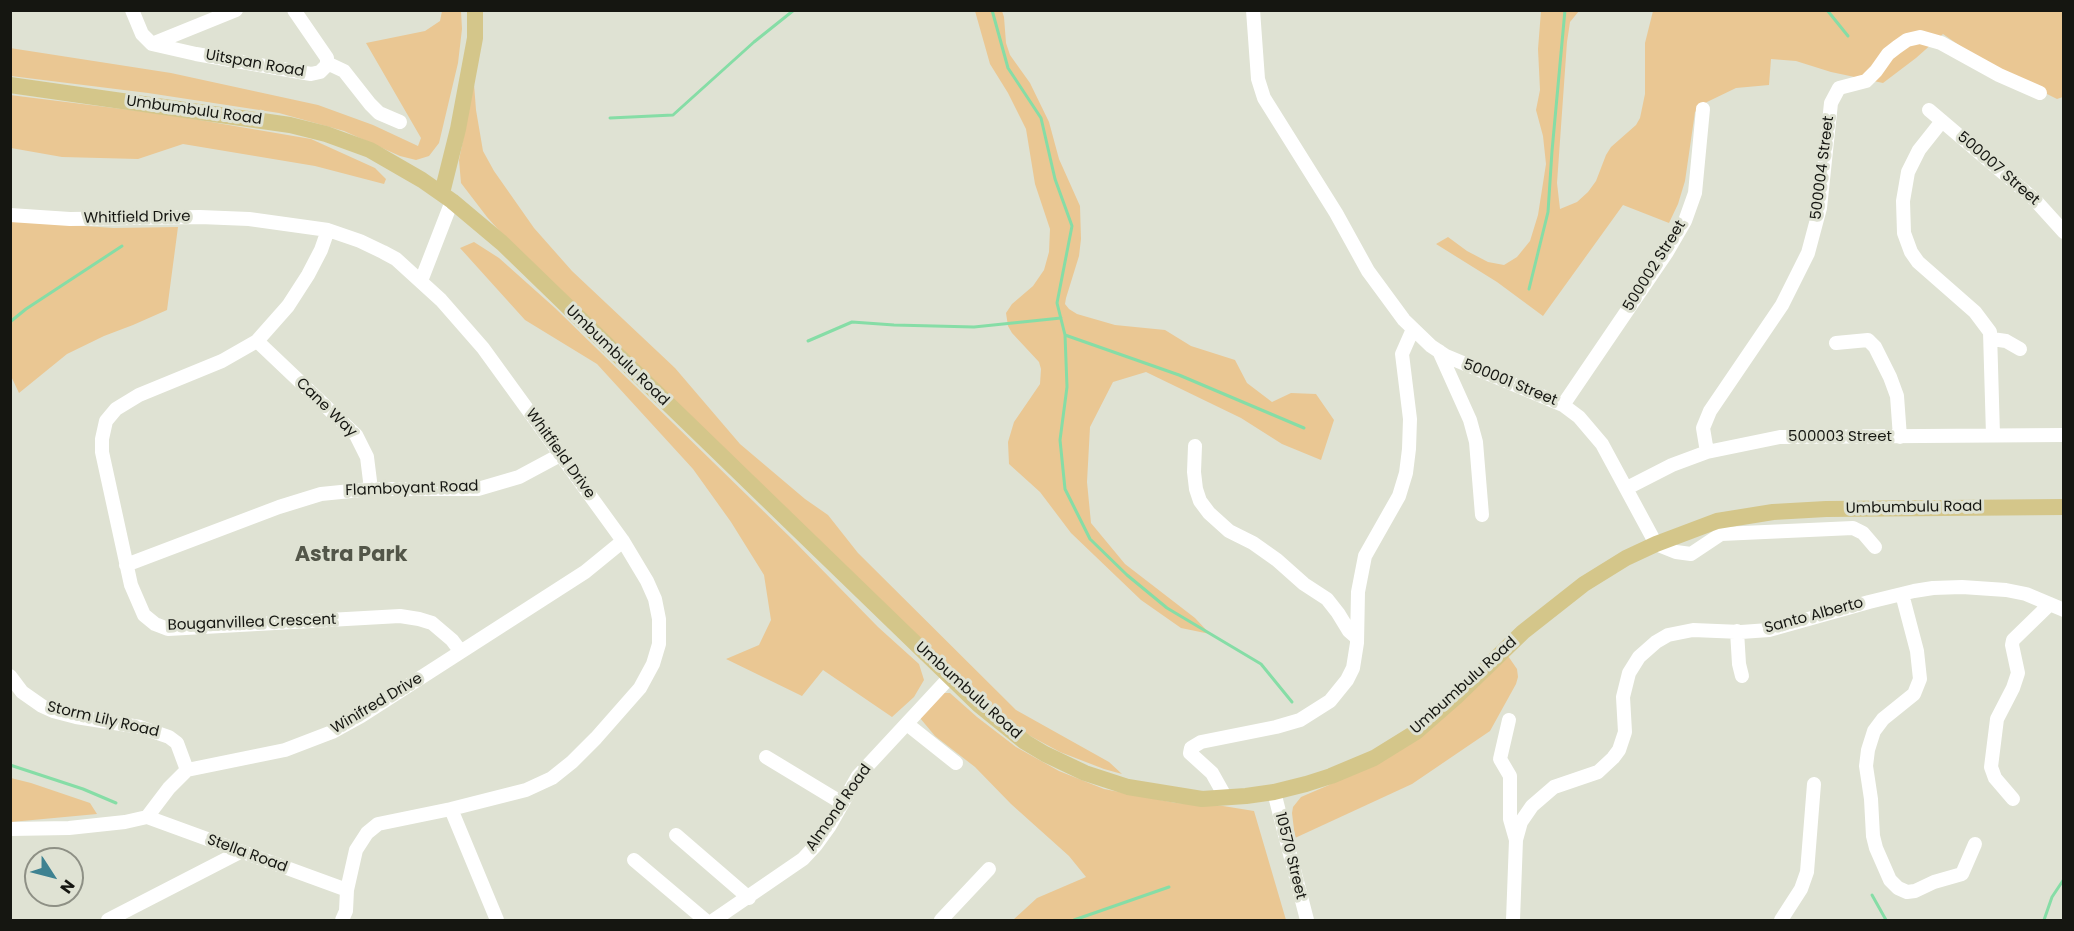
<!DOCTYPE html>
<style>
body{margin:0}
#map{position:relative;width:2074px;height:931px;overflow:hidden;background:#dfe2d3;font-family:Poppins,sans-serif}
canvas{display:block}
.frame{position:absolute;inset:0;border:12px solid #151611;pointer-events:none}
.north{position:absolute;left:24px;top:847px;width:60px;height:60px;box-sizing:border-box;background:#dfe2d3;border:2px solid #8e9085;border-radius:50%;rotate:126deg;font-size:16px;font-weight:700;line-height:24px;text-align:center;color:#151611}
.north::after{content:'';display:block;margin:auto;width:21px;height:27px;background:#3e8291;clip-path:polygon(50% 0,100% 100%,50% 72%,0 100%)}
</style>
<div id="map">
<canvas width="2074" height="931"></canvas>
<div class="frame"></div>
<div class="north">N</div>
</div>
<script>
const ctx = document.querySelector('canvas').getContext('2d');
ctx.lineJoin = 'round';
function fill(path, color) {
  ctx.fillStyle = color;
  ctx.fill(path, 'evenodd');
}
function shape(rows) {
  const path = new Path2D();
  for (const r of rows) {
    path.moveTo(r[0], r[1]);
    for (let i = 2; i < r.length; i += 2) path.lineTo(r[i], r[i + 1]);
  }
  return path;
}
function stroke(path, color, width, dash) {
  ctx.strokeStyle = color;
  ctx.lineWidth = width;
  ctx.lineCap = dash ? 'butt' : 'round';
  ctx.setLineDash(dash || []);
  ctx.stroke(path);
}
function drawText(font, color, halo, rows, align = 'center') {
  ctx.font = font + ' Poppins,sans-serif';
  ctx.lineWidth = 6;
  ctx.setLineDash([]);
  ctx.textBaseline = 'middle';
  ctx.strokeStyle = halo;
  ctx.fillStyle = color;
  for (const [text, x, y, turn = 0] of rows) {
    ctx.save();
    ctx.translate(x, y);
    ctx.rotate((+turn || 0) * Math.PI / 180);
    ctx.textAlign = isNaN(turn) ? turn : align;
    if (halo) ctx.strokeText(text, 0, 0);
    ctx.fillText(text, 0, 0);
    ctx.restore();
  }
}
const green = shape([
 [442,11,461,11,462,29,458,63,439,143,429,156,416,160,400,156,344,131,279,113,148,93,11,76,10,48,171,73,318,105,373,125,418,146,421,138,366,43,425,31,440,21],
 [975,11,1002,11,1004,17,1006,43,1010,55,1030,83,1049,122,1059,159,1080,206,1081,239,1079,256,1066,298,1065,304,1069,309,1077,314,1115,325,1165,330,1191,346,1235,360,1247,383,1272,402,1291,393,1316,394,1334,420,1321,460,1282,444,1241,418,1146,372,1113,382,1090,427,1087,482,1091,523,1125,564,1195,618,1210,634,1181,628,1141,600,1071,533,1040,492,1009,464,1008,442,1014,422,1040,384,1041,369,1039,362,1012,333,1008,326,1006,313,1012,304,1033,286,1044,270,1049,252,1050,229,1035,184,1026,129,1008,93,990,64],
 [1541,11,1579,11,1570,22,1567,42,1557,183,1560,209,1577,202,1588,192,1596,181,1606,155,1611,147,1636,125,1640,118,1645,94,1645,43,1653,11,2063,11,2063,97,2057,99,1983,62,1943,34,1916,58,1883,83,1831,72,1796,61,1771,59,1769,85,1736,88,1707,102,1695,112,1685,181,1678,204,1669,223,1623,205,1543,316,1497,282,1436,244,1448,237,1467,251,1488,262,1504,265,1517,257,1530,241,1538,215,1546,164,1543,136,1536,110,1540,90,1538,49],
 [474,84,476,110,483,151,494,171,534,228,572,271,675,368,740,444,805,499,828,515,858,553,1016,710,1109,762,1122,774,1104,769,1060,752,1021,731,986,705,513,246,487,217,461,183,459,160],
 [10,95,170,115,311,139,375,168,386,179,384,184,315,166,183,144,138,159,62,157,11,148],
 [10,221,114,228,178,227,167,310,133,325,104,336,67,354,19,393,10,374],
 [474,242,499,258,555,308,792,539,878,627,919,664,924,680,914,697,892,717,823,670,802,696,726,659,759,645,771,620,764,575,731,522,693,469,597,364,525,320,460,248],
 [1508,656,1517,669,1518,677,1516,684,1490,731,1412,784,1295,838,1292,813,1293,807,1301,797,1329,785],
 [941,693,950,693,977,717,1016,747,1059,771,1104,789,1176,803,1223,806,1254,811,1286,920,1013,920,1037,898,1086,877,1069,856,1011,804,975,767,935,736,920,718],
 [11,778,31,783,90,803,97,814,11,822]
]);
const stream = shape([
 [992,10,1008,68,1041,118,1055,179,1072,226,1057,303,1065,335,1067,387,1060,440,1065,489,1090,539,1127,575,1167,608,1261,664,1292,702],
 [1827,10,1848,36],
 [610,118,673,115,754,42,794,10],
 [1529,289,1548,212,1552,151,1565,10],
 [10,322,26,309,122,246],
 [1065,335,1179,375,1304,428],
 [808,341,852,322,894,325,974,327,1061,318],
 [10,765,83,789,116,803],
 [1872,895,1886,920],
 [1074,920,1169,887],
 [2044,920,2052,897,2064,879]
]);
const minor = shape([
 [132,10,142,34,152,44,236,10],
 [1253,10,1258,79,1264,98,1336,213,1368,271,1404,320,1431,346,1446,356,1563,405,1579,417,1602,444,1656,544,1676,552,1691,554,1721,534],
 [152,44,196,54,311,74,320,72,327,65,327,58,294,10],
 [327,63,344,71,370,104,379,113,400,122],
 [1929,110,2035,200,2064,232],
 [1942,121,1919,150,1908,172,1903,201,1904,233,1911,252,1918,262,1975,312,1990,332,1993,435],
 [10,215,70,219,200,217,249,219,328,230,360,241,383,252,396,259,441,300,483,348,623,541,647,581,655,599,659,619,659,644,653,664,640,688,596,738,572,762,552,778,526,790,451,809,378,824,367,833,356,850,347,890,346,911,342,920],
 [328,230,321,250,308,275,288,306,257,341,222,361,139,395,116,409,106,421,102,439,102,452,131,585,144,615,155,624,168,629,400,616,419,619,432,623,452,640,461,652],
 [421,281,452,201],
 [1992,339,2006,341,2020,349],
 [257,341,356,435,367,457,371,489],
 [1836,343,1868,340,1875,347,1890,377,1897,396,1900,437],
 [1439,351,1470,420,1476,442,1482,515],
 [1563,405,1667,252,1685,221,1695,193,1703,109],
 [1195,446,1194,472,1196,489,1200,501,1209,513,1229,531,1253,543,1277,560,1304,584,1327,599,1338,613,1349,631,1357,638],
 [1707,452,1703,428,1710,411,1782,305,1808,253,1820,208,1831,103,1839,88,1866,81,1876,71,1888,54,1897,47,1907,40,1920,37,1941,43,1999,75,2040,93],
 [1627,488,1672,465,1707,452,1780,437,2064,435],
 [1718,525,1721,534,1853,528,1863,533,1875,547],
 [126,565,279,507,321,494,371,489,478,489,519,477,560,455],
 [1902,594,1917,651,1920,679,1914,694,1883,719,1874,731,1868,750,1866,766,1871,799,1873,836,1876,848,1890,880,1898,888,1907,892,1915,891,1934,882,1962,874,1975,844],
 [1737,631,1739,664,1742,676],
 [10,676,22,692,42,706,53,711,76,717,140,727,169,737,177,743,187,770],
 [1509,720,1500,759,1510,776,1510,819,1516,840],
 [907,724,956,763],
 [766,757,842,803],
 [1274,792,1307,920],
 [1226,798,1212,773,1190,753,1191,748,1201,742,1276,727,1300,720,1330,701,1347,680,1353,668,1357,643,1358,592,1365,556,1399,496,1406,473,1409,449,1410,419,1402,354,1413,329],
 [2013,799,1995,778,1991,767,1997,719,2013,688,2018,673,2012,645,2013,640,2050,604],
 [451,809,497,920],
 [147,817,347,890],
 [10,829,69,828,125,822,147,817,169,788,187,770,285,750,332,732,361,716,585,572,623,541],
 [676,835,749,898],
 [634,860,705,920],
 [108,920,240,852],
 [714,920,803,859,816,845,829,827,858,776,949,678],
 [941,920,989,869],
 [1513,920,1516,840,1521,822,1532,806,1554,787,1598,772,1613,758,1619,750,1625,732,1623,697,1629,673,1639,657,1656,642,1668,635,1693,630,1741,632,1769,630,1869,602,1914,591,1933,588,1962,587,2006,590,2026,594,2064,610],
 [1781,920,1801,889,1807,872,1814,784]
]);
const major = shape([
 [10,85,290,125,326,134,370,150,422,180,452,201,502,243,979,705,1025,742,1045,754,1085,773,1128,787,1202,799,1246,796,1274,792,1306,784,1331,776,1374,758,1416,732,1456,697,1523,632,1584,584,1626,558,1656,544,1717,521,1773,512,1826,509,2064,507],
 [442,193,458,129,475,38,475,10]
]);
const streetNames = [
 ["Uitspan Road",255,64,10],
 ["Umbumbulu Road",194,111,8],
 ["500004 Street",1823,168,-83],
 ["500007 Street",1998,169,41],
 ["Whitfield Drive",137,218,-1],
 ["500002 Street",1655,266,-58],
 ["Umbumbulu Road",617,356,44],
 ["500001 Street",1510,383,22],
 ["Cane Way",326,408,44],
 ["500003 Street",1840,437],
 ["Whitfield Drive",560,454,54],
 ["Flamboyant Road",412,489,-2],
 ["Umbumbulu Road",1914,508,-1],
 ["Santo Alberto",1814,616,-15],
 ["Bouganvillea Crescent",252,623,-2],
 ["Umbumbulu Road",1464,686,-42],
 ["Umbumbulu Road",968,691,42],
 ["Winifred Drive",377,704,-31],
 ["Storm Lily Road",103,720,13],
 ["Almond Road",839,808,-55],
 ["Stella Road",247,854,20],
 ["10570 Street",1290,856,76]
];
const districtNames = [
 ["Astra Park",351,556]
];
fill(green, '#eac793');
stroke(stream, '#86dda6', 3);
stroke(minor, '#fff', 14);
stroke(major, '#d4c68a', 16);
drawText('15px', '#151611', '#dfe2d3', streetNames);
drawText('bold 21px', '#535649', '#dfe2d3', districtNames);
</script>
